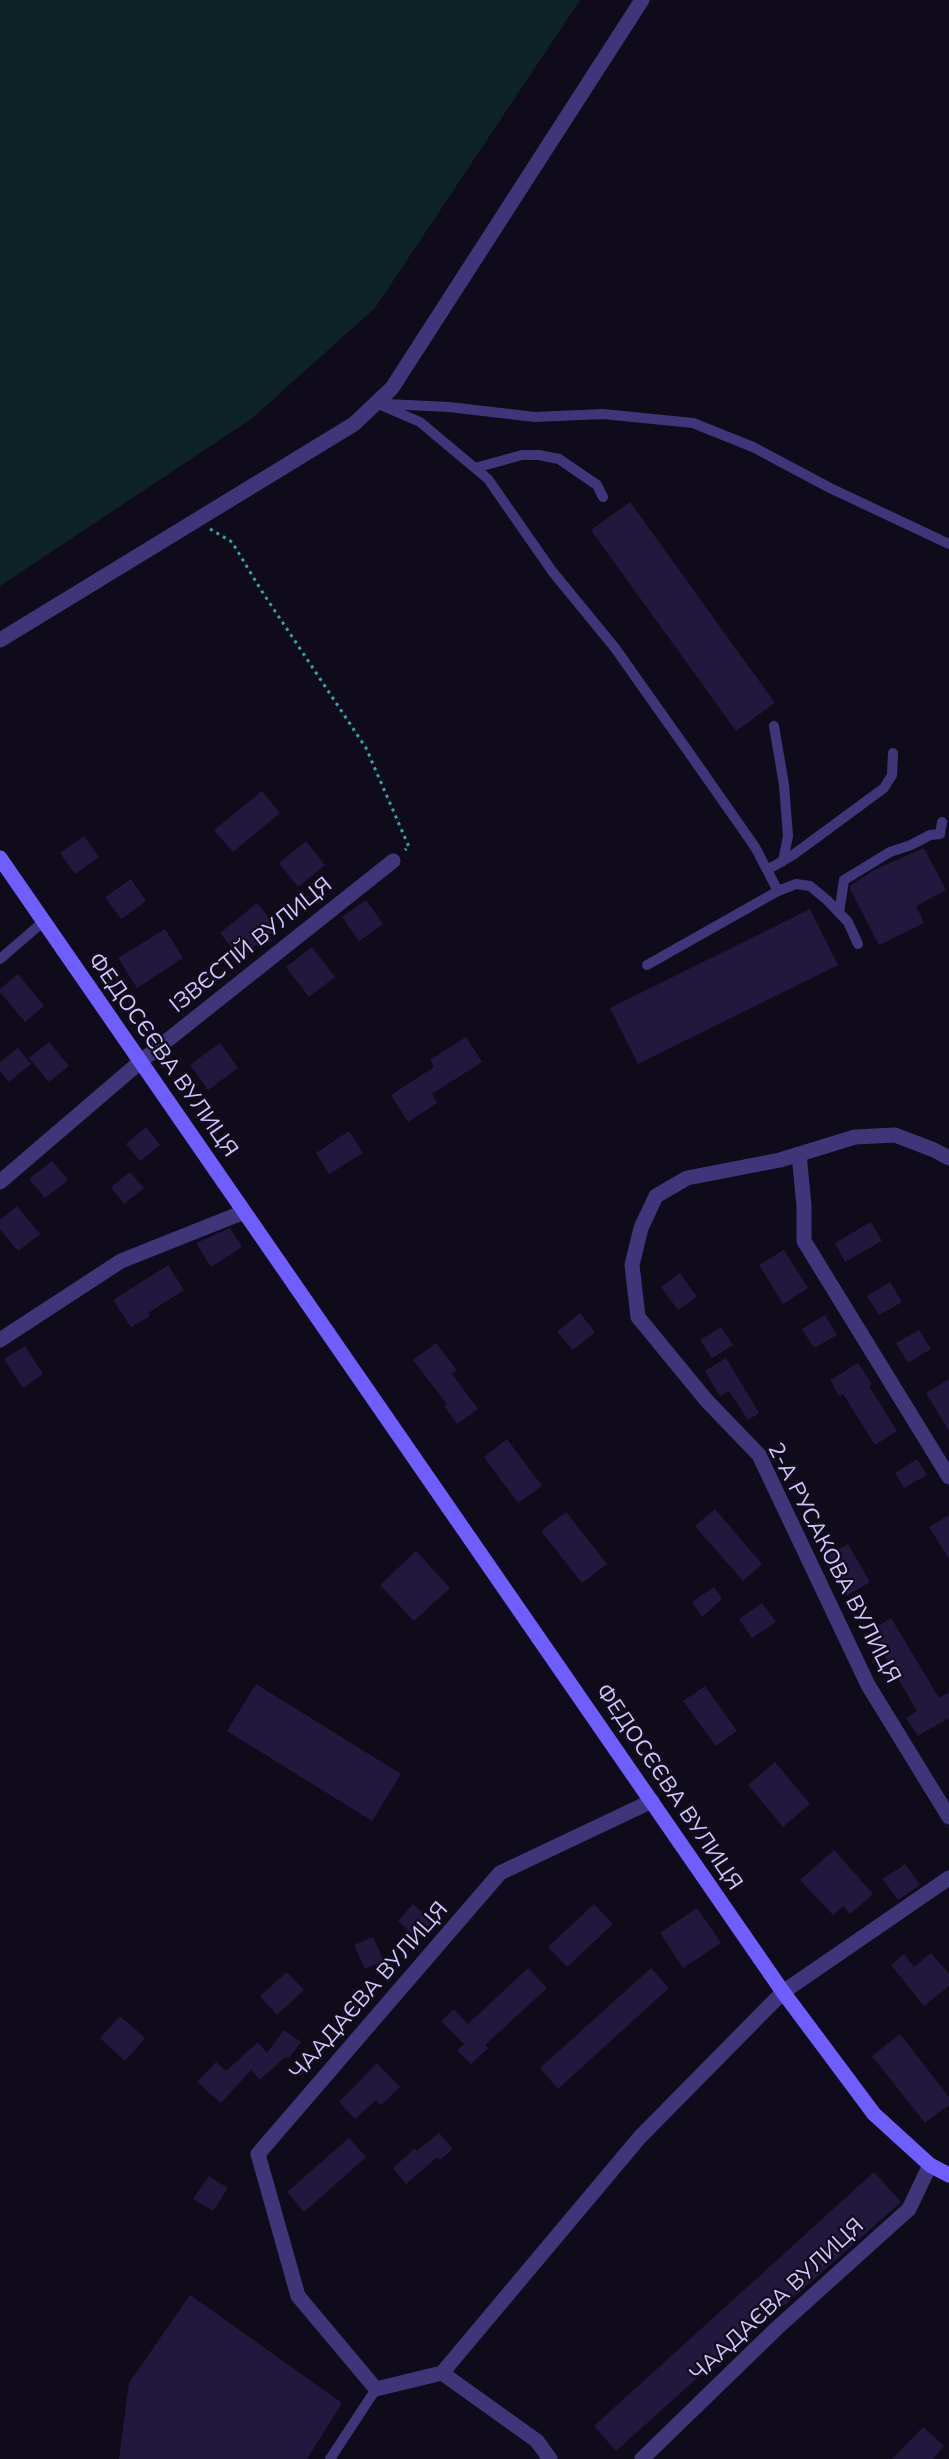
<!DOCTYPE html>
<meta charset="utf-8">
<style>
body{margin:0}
canvas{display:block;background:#0f0b1b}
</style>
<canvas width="949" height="2459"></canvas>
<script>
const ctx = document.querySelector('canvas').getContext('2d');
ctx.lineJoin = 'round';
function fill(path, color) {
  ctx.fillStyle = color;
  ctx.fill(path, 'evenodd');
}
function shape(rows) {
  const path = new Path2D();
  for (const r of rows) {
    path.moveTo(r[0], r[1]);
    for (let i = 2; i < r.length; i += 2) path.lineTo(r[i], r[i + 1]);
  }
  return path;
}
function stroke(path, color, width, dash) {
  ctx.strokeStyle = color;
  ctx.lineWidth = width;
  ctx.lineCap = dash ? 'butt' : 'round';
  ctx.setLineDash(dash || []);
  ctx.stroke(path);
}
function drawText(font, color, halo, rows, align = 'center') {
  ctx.font = font + ' Mulish,sans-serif';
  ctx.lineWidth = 4.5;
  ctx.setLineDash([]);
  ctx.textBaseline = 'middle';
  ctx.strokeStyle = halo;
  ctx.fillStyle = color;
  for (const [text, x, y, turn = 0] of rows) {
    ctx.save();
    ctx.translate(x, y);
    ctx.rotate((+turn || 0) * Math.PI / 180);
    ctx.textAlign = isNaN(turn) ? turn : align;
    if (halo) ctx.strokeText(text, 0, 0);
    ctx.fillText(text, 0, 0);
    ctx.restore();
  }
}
const green = shape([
 [0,0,580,0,375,308,251,419,0,586]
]);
const building = shape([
 [630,502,775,703,736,731,591,530],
 [262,791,280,813,233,852,214,830],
 [84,836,99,857,75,874,60,853],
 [306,841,325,865,298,887,279,863],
 [924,848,946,890,916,906,924,923,879,945,850,889,851,885,874,870],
 [131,879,146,901,121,919,105,897],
 [366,900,383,924,359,941,342,917],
 [257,903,277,928,240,958,220,933],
 [810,909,838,965,638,1064,610,1008],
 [165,929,183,958,137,988,118,958],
 [312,947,335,977,309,997,286,967],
 [18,974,44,1006,25,1022,0,992,0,989],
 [466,1037,482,1062,432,1094,437,1103,408,1122,391,1095,434,1067,430,1060],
 [49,1042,69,1066,49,1082,29,1058],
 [220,1043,238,1068,208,1090,190,1065],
 [18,1048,31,1064,9,1082,0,1071,0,1062],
 [146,1127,160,1145,140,1161,126,1144],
 [349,1131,363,1153,329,1174,316,1153],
 [52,1161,68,1180,45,1198,29,1179],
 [130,1172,144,1188,124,1204,111,1187],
 [17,1206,40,1234,18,1251,0,1229,0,1220],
 [871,1222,882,1241,845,1262,835,1243],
 [230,1228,242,1247,211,1267,196,1243],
 [784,1250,808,1288,783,1304,759,1265],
 [168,1265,184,1290,148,1313,150,1316,131,1327,113,1300],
 [680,1273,697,1297,678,1310,661,1287],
 [890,1282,902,1302,879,1315,867,1296],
 [580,1313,595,1332,573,1350,557,1332],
 [825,1315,837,1335,814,1348,802,1329],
 [721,1327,733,1345,712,1358,700,1340],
 [919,1330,931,1349,908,1363,896,1343],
 [436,1343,457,1370,452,1374,478,1409,457,1424,444,1406,447,1404,413,1360],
 [25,1346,43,1374,23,1388,4,1359],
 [726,1358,759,1413,748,1420,729,1391,720,1396,705,1371],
 [858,1363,872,1384,869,1386,897,1431,875,1445,843,1394,839,1396,830,1380],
 [949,1379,949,1431,926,1393],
 [507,1439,542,1486,518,1503,484,1457],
 [917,1459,927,1475,904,1488,895,1473],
 [715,1509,762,1564,743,1581,695,1526],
 [566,1512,607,1564,582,1583,541,1531],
 [949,1515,949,1559,929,1527],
 [848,1544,870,1582,846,1596,823,1558],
 [416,1551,450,1588,414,1621,380,1585],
 [714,1587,722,1599,702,1617,692,1602],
 [762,1603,776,1622,752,1638,739,1619],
 [891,1618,939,1698,949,1692,949,1718,918,1736,906,1718,917,1711,870,1631],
 [256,1684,401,1774,372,1821,227,1731],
 [705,1686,737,1731,716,1746,683,1701],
 [775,1762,810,1804,783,1827,748,1785],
 [834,1850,873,1894,850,1914,843,1906,833,1915,800,1880],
 [905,1864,920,1885,898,1900,883,1879],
 [413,1904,432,1922,417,1938,398,1921],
 [594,1904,613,1924,567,1967,548,1947],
 [697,1908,721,1943,683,1968,660,1933],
 [373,1937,384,1961,365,1969,354,1945],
 [931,1953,949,1974,949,1986,924,2006,891,1965,904,1954,914,1967],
 [528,1968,547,1988,485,2045,488,2048,471,2064,457,2050,464,2044,441,2021,454,2009,468,2024],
 [651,1968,669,1988,558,2089,540,2068],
 [287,1972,304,1990,277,2015,260,1996],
 [120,2016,145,2038,125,2061,100,2038],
 [284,2030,301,2042,288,2059,285,2057,260,2080,251,2070,221,2103,197,2082,216,2062,226,2071,258,2042,267,2053],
 [900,2034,949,2097,949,2105,925,2123,872,2056],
 [377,2063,400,2087,381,2105,376,2100,355,2119,339,2102],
 [439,2133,453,2149,440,2160,437,2157,406,2184,393,2168,415,2148,417,2151],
 [349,2138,366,2157,304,2212,287,2192],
 [874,2172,901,2202,769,2319,766,2316,616,2451,594,2426],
 [209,2176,228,2188,213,2211,193,2199],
 [190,2295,342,2403,307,2459,119,2459,129,2383],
 [923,2427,944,2446,933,2459,892,2459]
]);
const path = shape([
 [210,529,232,542,261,590,366,748,409,847,405,850]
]);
const service = shape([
 [376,403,420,422,488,479,552,571,615,648,690,754,755,847,778,891,647,965],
 [386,404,449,407,535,417,603,414,693,423,753,447,830,488,949,544],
 [475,468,522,455,539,455,559,459,597,485,603,497],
 [774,726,784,785,788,836,783,861],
 [767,870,793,855,884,788,892,775,893,753],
 [778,891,796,884,810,886,827,900,848,922,858,944],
 [839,913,844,880,890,852,911,845,930,835,940,834,942,822],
 [0,959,43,922],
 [330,2459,376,2389]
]);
const minor = shape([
 [0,640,354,424,392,388,642,0],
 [799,1154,804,1206,804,1241,949,1477],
 [949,1158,934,1150,895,1135,855,1137,780,1160,687,1178,656,1196,641,1228,632,1265,638,1317,707,1401,759,1455,868,1685,949,1817],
 [0,1182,140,1062,393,861],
 [0,1340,121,1261,244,1212],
 [442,2373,640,2137,783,1992,949,1878],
 [550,2459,537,2441,442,2373,376,2389,298,2296,258,2154,500,1873,652,1801],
 [642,2459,777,2328,909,2209,930,2165]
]);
const secondary = shape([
 [0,858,783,1992,874,2114,930,2165,949,2175]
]);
const streetNames = [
 ["ІЗВЄСТІЙ ВУЛИЦЯ",251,945,-39],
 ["ФЕДОСЄЄВА ВУЛИЦЯ",163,1055,55],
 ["2-А РУСАКОВА ВУЛИЦЯ",834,1563,63],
 ["ФЕДОСЄЄВА ВУЛИЦЯ",669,1787,56],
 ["ЧААДАЄВА ВУЛИЦЯ",369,1991,-49],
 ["ЧААДАЄВА ВУЛИЦЯ",777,2300,-43]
];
fill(green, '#0e2325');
fill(building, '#22173c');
stroke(path, '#2da6ab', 3, [3, 4.5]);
stroke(service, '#3f367a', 10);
stroke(minor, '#3f367a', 15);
stroke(secondary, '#705dfe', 15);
drawText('22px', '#d1c5fe', '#0f0b1b', streetNames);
</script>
